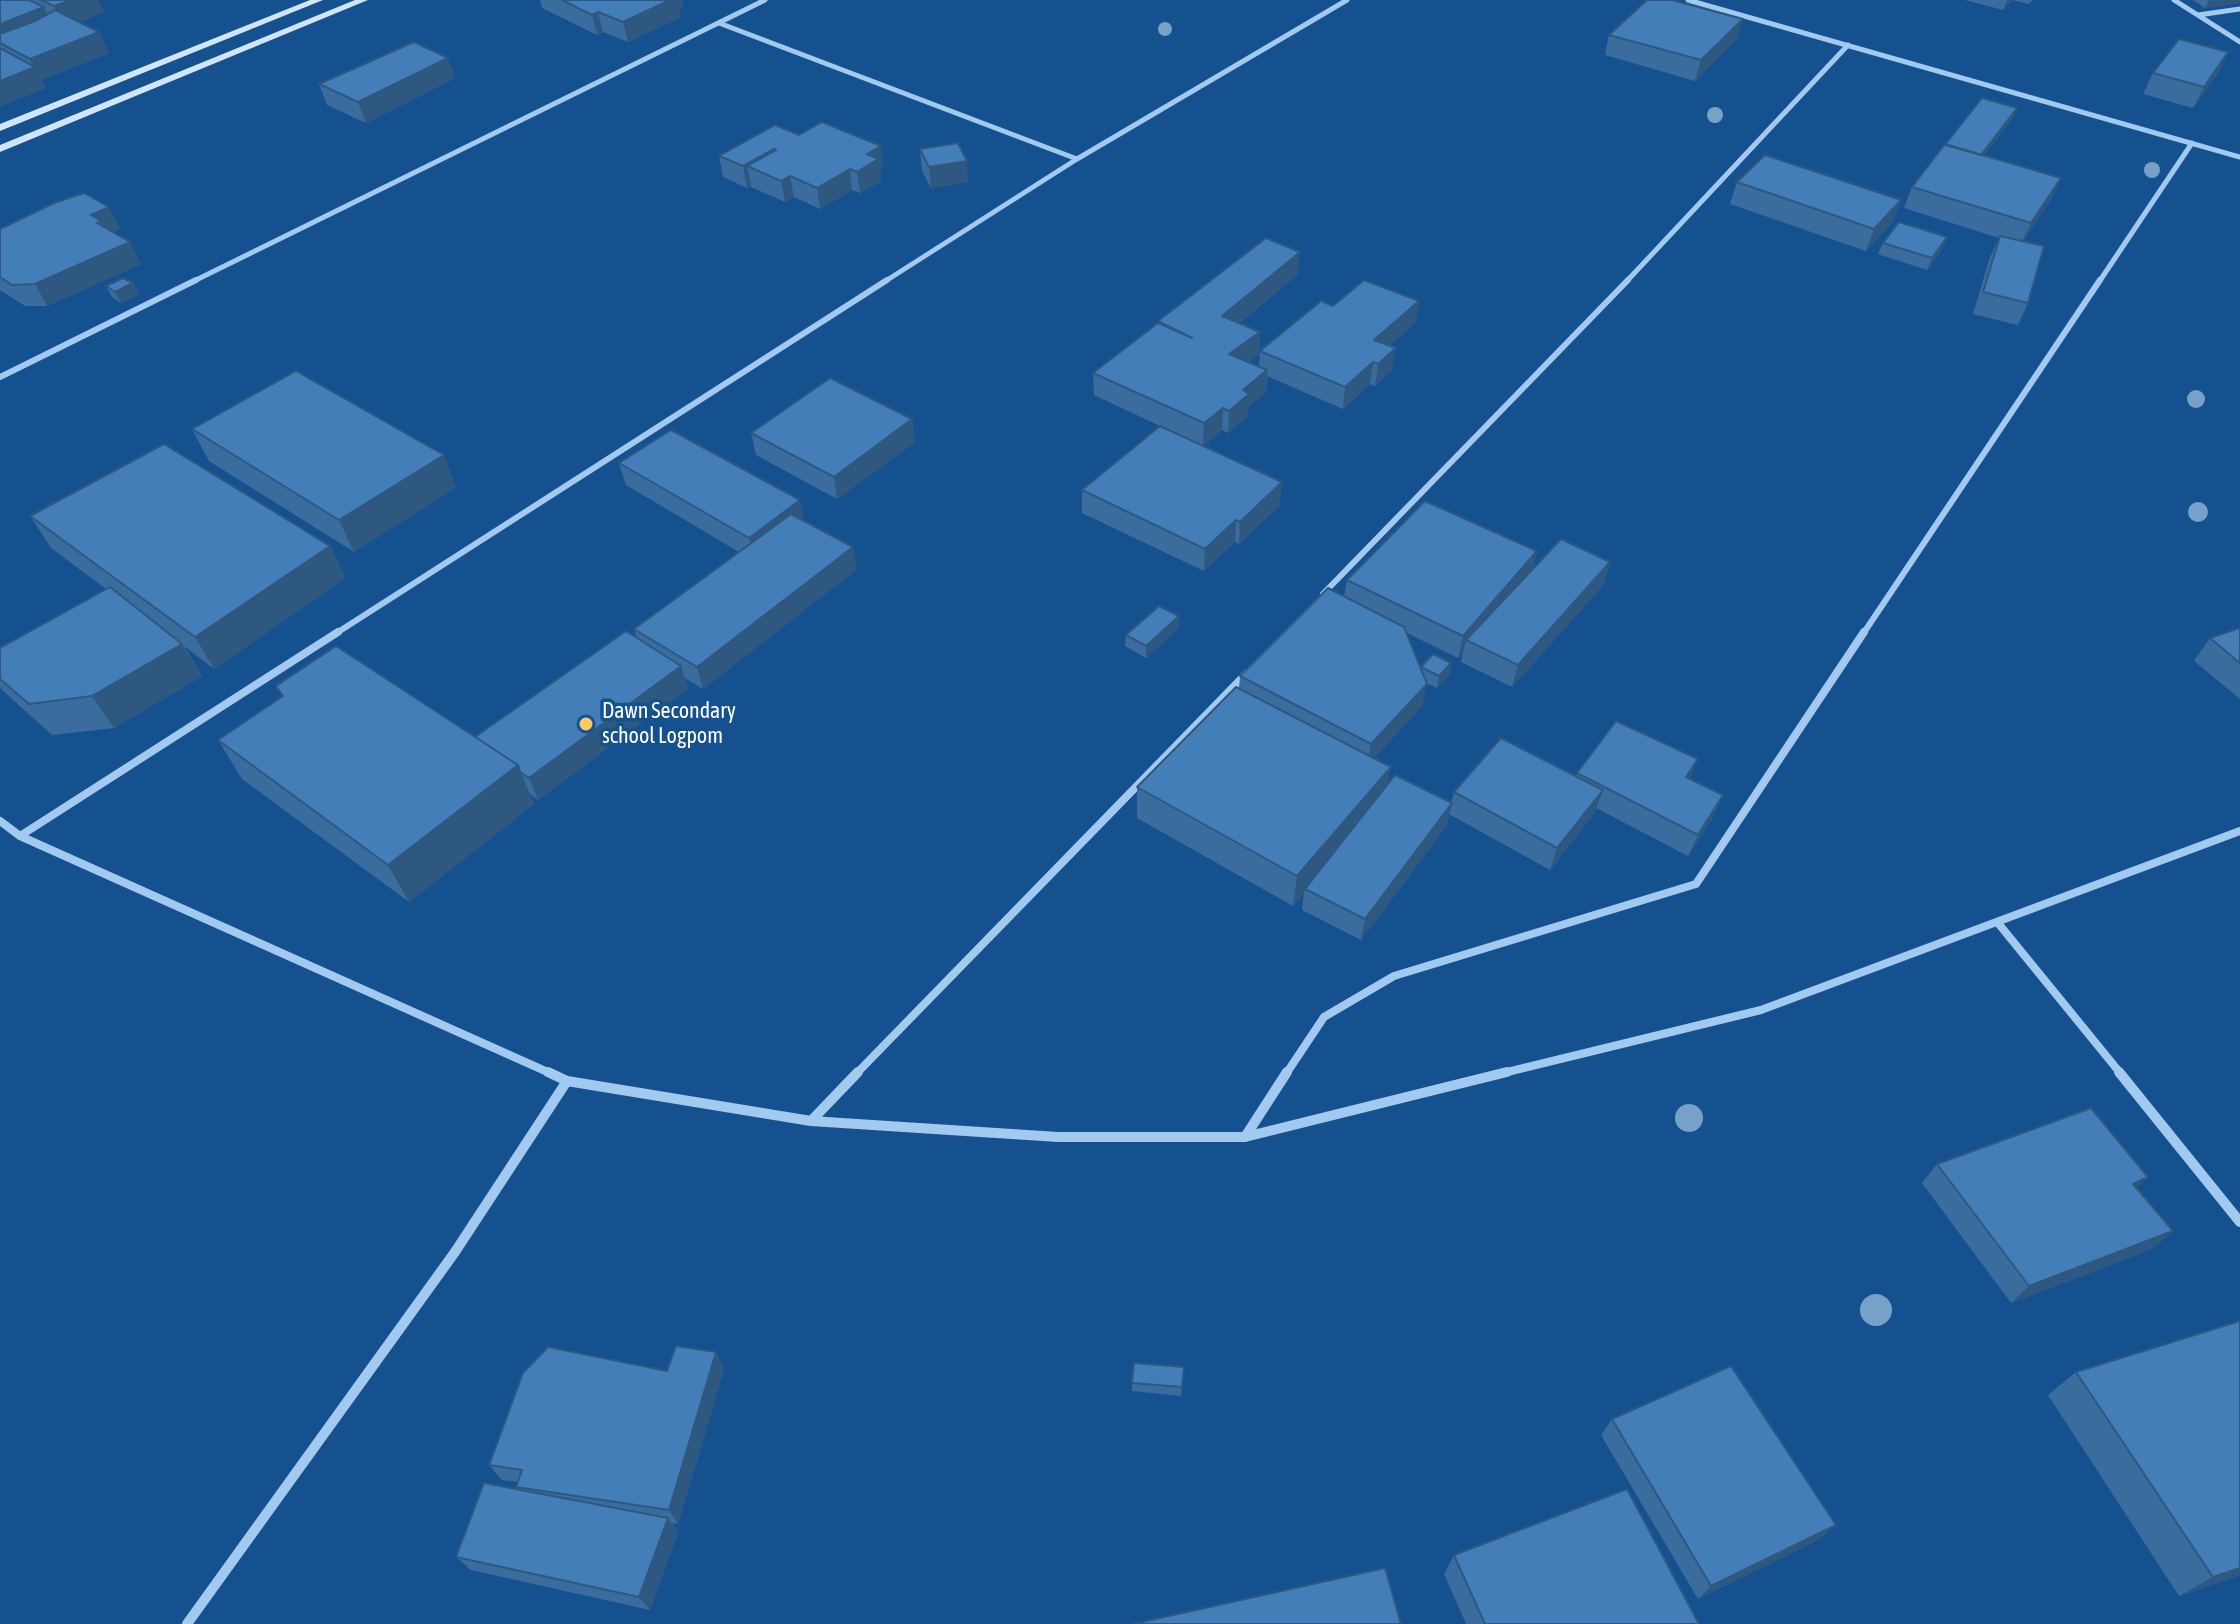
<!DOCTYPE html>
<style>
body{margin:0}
canvas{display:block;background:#16518f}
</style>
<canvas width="2240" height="1624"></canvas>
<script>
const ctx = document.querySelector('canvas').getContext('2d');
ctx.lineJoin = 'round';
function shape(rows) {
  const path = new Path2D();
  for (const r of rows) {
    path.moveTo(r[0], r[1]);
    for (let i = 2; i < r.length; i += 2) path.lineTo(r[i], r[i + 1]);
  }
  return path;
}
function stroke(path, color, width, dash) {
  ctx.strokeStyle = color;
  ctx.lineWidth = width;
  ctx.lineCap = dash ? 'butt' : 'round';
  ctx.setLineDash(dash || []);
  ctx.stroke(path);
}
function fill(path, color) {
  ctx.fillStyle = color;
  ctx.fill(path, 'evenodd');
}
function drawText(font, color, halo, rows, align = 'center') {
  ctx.font = font + ' "Asap Condensed",sans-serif';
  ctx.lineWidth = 7;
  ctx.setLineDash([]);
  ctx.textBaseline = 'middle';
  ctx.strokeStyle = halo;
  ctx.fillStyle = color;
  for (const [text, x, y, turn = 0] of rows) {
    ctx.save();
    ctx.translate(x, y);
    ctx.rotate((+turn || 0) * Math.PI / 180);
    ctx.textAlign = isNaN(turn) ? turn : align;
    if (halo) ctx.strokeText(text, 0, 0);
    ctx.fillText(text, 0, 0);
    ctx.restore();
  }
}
const streetFar3 = shape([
 [1688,0,2240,157],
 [2174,0,2240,42],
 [2198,15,2240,9],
 [719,23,1077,159],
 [192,282,765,0],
 [884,282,1077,159,1347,0],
 [1626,282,1848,45],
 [2099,282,2192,143]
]);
const streetFar2 = shape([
 [0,377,196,280],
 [1323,594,1628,280],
 [335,634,887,280],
 [1863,634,2100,280]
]);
const streetFar1 = shape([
 [0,821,20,836,552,1074],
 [20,836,338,632],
 [1998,923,2121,1074],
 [856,1074,1247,673],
 [1286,1074,1324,1017,1394,976,1696,884,1864,632],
 [1499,1074,1761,1010,2240,831]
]);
const street = shape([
 [548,1072,567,1081,811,1121,858,1072],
 [2119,1072,2240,1222],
 [811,1121,1058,1137,1245,1137,1507,1072],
 [1245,1137,1287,1072],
 [187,1624,455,1252,567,1081]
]);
const secondary = shape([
 [310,0,323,0,0,131,0,124,310,0],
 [355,0,368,0,0,152,0,145,355,0]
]);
const trees = [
 [1165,29,7],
 [1715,115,8],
 [2152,170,8],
 [2196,399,9],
 [2198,512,10],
 [1689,1118,14],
 [1876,1310,16]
];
const wall = shape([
 [0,0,98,0,104,12,78,22,109,53,41,80,46,88,0,106],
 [540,0,682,0,683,7,679,9,681,17,628,42,603,32,597,35,542,8],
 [1965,0,2012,0,2003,10],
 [2012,0,2033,0,2029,4],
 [2193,0,2240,0,2240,3,2205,8],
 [1609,35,1737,39,1695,81,1605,55],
 [2153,73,2218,73,2193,108,2143,94],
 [455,78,366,123,327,105,319,84],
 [2017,108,2012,119,1984,155,2051,199,2023,241,2028,303,2018,325,1973,314,1990,257,1999,238,1904,208,1912,187],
 [799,135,883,167,880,169,881,181,860,193,852,190,820,209,794,197,785,202,751,187,751,185,747,188,723,177,719,156],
 [920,149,968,182,931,188,922,171],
 [1737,182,1893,221,1866,251,1730,204],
 [120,228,113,232,141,264,47,306,25,306,0,290,0,229],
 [1947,237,1942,249,1927,270,1878,254,1883,243],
 [1298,274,1239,323,1260,332,1259,354,1248,362,1259,366,1260,351,1333,306,1419,301,1415,323,1389,346,1392,370,1375,386,1370,384,1343,409,1267,376,1266,392,1248,407,1248,416,1228,433,1222,430,1203,446,1280,505,1239,544,1235,542,1204,571,1082,513,1082,490,1160,426,1094,395,1093,373,1158,323,1158,321],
 [133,283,139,294,121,303,112,297,106,286],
 [912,419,915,442,837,499,756,455,751,433],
 [192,429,456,487,354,552,209,461],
 [619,463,804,520,857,569,703,689,685,678,688,688,538,800,530,794,534,804,409,902,242,779,218,740,283,697,276,686,475,737,637,638,634,629,739,552,626,485],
 [30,516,330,546,345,578,214,669,184,646,202,676,114,728,52,735,0,688,0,648,106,589,51,548],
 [1537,551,1532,570,1604,584,1512,687,1461,662,1463,653,1458,658,1407,633,1421,668,1451,663,1449,675,1437,688,1426,683,1422,706,1374,758,1388,783,1451,803,1454,792,1576,776,1577,773,1690,779,1723,795,1713,817,1688,856,1596,808,1595,812,1550,870,1449,814,1447,825,1361,940,1302,910,1304,893,1293,906,1137,818,1137,787,1239,689,1240,676,1344,596,1347,580],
 [1179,616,1178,628,1146,658,1125,646,1126,635],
 [2240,628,2240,699,2194,661,2210,638],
 [1937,1164,2137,1189,2173,1231,2152,1249,2011,1303,1922,1183],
 [716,1352,724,1369,678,1524,672,1523,678,1532,650,1610,471,1570,456,1557,518,1489,516,1487,518,1482,502,1480,489,1465,667,1371],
 [1184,1367,1181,1396,1132,1391,1132,1383],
 [2076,1372,2240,1575,2179,1596,2048,1395],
 [1612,1419,1820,1539,1698,1599,1601,1435],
 [1454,1555,1699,1624,1466,1624,1444,1574]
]);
const shadedWall = shape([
 [72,0,98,0,104,12,64,27,54,6],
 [668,0,682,0,683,7,679,9,681,17,628,42,623,22],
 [2007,0,2012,0,2003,10],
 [2209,0,2240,0,2240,3,2205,8],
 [44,7,54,28,0,43,0,24],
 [598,12,603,32,597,35,592,15],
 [1743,19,1737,39,1695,81,1701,60],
 [99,32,109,53,41,80,46,88,0,106,0,81,34,68,30,59],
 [2228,52,2218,73,2193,108,2204,87],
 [448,58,455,78,366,123,358,102],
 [2017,108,2012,119,1976,166,1980,155],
 [881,146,883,167,880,169,881,181,860,193,857,172,867,154],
 [774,149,777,170,747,166,751,185,747,188,743,166],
 [967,161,968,182,931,188,929,167],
 [850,169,852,190,820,209,817,188],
 [790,176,794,197,785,202,781,181],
 [2061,178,2051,199,2021,244,2031,223],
 [1901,200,1893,221,1866,251,1874,229],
 [109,207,120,228,108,234,91,215],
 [1947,237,1942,249,1927,270,1932,258],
 [130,242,141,264,47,306,35,284],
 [1300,252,1298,274,1220,338,1222,316],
 [133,283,139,294,121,303,115,292],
 [1419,301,1415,323,1371,362,1374,340],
 [1260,332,1259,354,1227,376,1229,354],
 [1396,348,1392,370,1375,386,1378,364],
 [1373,362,1370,384,1343,409,1345,387],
 [1267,370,1266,392,1249,407,1248,416,1228,433,1229,411,1243,390],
 [1223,408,1222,430,1203,446,1204,423],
 [912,419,915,442,837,499,834,477],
 [444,455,456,487,354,552,339,520],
 [1282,482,1280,505,1239,544,1240,522],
 [800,500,804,522,754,560,749,538],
 [1236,520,1235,542,1204,571,1205,549],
 [330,546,345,578,214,669,195,637],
 [853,547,857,569,703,689,697,667],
 [1537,551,1531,574,1466,640,1463,653,1458,658,1463,636],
 [1610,562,1604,584,1512,687,1518,665],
 [1179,616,1178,628,1146,658,1146,646],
 [182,644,202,676,114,728,92,696],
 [1451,663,1449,675,1437,688,1439,676],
 [681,666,688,688,538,800,529,778],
 [1427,684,1422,706,1367,766,1371,744],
 [1698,759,1689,781,1686,777],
 [518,765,534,804,409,902,388,865],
 [1391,767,1385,798,1305,889,1304,893,1293,906,1297,876],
 [1603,790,1595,812,1550,870,1557,848],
 [1723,795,1713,817,1688,856,1698,835],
 [1452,803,1447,825,1361,940,1365,919],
 [2148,1177,2129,1196,2133,1184],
 [2173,1231,2152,1249,2011,1303,2029,1286],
 [716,1352,724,1369,678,1524,669,1510],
 [668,1518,678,1532,650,1610,639,1597],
 [1836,1525,1820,1539,1698,1599,1711,1586],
 [2240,1568,2240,1575,2179,1596,2213,1577]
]);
const building = shape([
 [0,0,29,0,44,7,0,24,0,0],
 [41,0,72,0,54,6,41,0],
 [562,0,670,0,623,22,598,12,592,15,562,0],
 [1647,0,1672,0,1743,19,1701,60,1609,35,1647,0],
 [55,10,99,32,30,59,0,43,0,34,35,21,55,10],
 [2179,39,2228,52,2204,87,2153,73,2179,39],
 [414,42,448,58,358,102,319,84,414,42],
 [0,48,35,67,0,81,0,48],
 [1982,98,2017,108,1981,155,1945,145,1982,98],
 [822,122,881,146,867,154,878,159,857,172,850,169,817,188,790,176,781,181,747,166,776,150,774,149,743,166,719,156,775,125,799,135,822,122],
 [958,143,967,161,929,167,920,149,958,143],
 [1945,144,2061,178,2031,223,1912,187,1945,144],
 [1765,155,1901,200,1874,229,1737,182,1765,155],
 [84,193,109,207,91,215,101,221,97,223,130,242,35,284,12,285,0,277,0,229,54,203,84,193],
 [1899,222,1947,237,1932,258,1883,243,1899,222],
 [2000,236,2044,246,2028,303,1983,292,2000,236],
 [1266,238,1300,252,1222,316,1260,332,1229,354,1267,370,1243,390,1249,394,1229,411,1223,408,1204,423,1093,373,1158,323,1192,338,1158,321,1266,238],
 [123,278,133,283,115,292,106,286,123,278],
 [1364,280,1419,301,1374,340,1396,348,1378,364,1373,362,1345,387,1260,351,1321,301,1333,306,1364,280],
 [296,371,444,455,339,520,192,429,296,371],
 [830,378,912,419,834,477,751,433,830,378],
 [1160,426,1282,482,1240,522,1236,520,1205,549,1082,490,1160,426],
 [671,430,800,500,749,538,619,463,671,430],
 [164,444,330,546,195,637,30,516,164,444],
 [1425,501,1537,551,1463,636,1347,580,1425,501],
 [791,514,853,547,697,667,634,629,791,514],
 [1561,539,1610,562,1518,665,1466,640,1561,539],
 [110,587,182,644,92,696,29,704,0,679,0,648,110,587],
 [1328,588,1404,627,1427,684,1371,744,1240,676,1328,588],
 [1159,606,1179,616,1146,646,1126,635,1159,606],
 [2240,628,2240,663,2210,638,2240,628],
 [626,631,681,666,529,778,520,772,518,765,475,737,626,631],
 [336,646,518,765,388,865,218,740,283,696,276,686,336,646],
 [1433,654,1451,663,1439,676,1421,667,1433,654],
 [1236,687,1391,767,1297,876,1137,787,1236,687],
 [1616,721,1698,759,1686,777,1723,795,1698,835,1577,773,1616,721],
 [1501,738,1603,790,1557,848,1454,792,1501,738],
 [1395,775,1452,803,1365,919,1305,889,1395,775],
 [2091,1108,2148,1177,2133,1184,2173,1231,2029,1286,1937,1164,2091,1108],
 [2240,1321,2240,1568,2213,1577,2076,1372,2240,1321],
 [676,1346,716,1352,669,1510,516,1487,522,1470,489,1465,523,1373,548,1347,667,1371,676,1346],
 [1134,1363,1184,1367,1182,1387,1132,1383,1134,1363],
 [1731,1366,1836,1525,1711,1586,1612,1419,1731,1366],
 [484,1483,668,1518,639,1597,456,1557,484,1483],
 [1627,1489,1699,1624,1485,1624,1454,1555,1627,1489],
 [1385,1568,1401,1624,1133,1624,1385,1568]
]);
const markers = [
 [586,724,8,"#ffc961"]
];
const poiNames = [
 ["Dawn Secondary",602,711],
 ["school Logpom",602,736]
];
stroke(streetFar3, '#a2c9f0', 5);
stroke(streetFar2, '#a2c9f0', 6);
stroke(streetFar1, '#a2c9f0', 8);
stroke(street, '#a2c9f0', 10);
fill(secondary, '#d0e5fb');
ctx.fillStyle = '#78a1ca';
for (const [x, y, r] of trees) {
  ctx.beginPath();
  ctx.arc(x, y, r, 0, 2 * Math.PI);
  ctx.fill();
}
fill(wall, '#3a6c9e');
fill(shadedWall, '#2f5881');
fill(building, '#437eb8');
stroke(building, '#2f5881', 2);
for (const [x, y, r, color] of markers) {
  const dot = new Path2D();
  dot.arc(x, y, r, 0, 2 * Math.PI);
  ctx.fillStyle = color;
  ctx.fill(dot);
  stroke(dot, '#16518f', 3);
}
drawText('22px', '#fff', '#16518f', poiNames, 'left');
</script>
